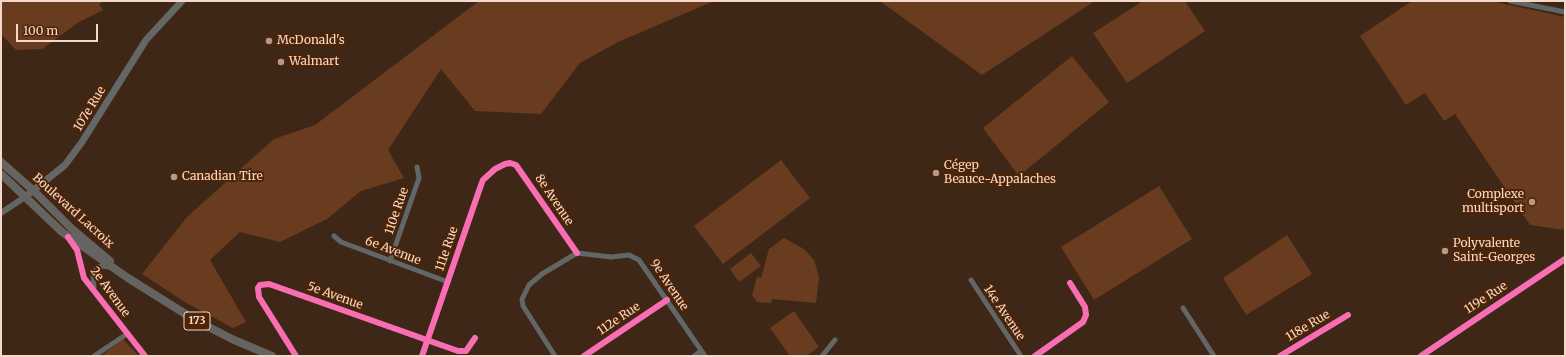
<!DOCTYPE html>
<meta charset="utf-8">
<style>
body{margin:0}
#map{position:relative;width:1566px;height:357px;overflow:hidden;background:#3e2716;font-family:Merriweather,serif}
canvas{display:block}
.frame{position:absolute;inset:0;border:2px solid #f5d8c9;pointer-events:none}
.scale{position:absolute;left:16px;top:24px;width:82px;height:18px;box-sizing:border-box;border:2px solid #f5d8c9;border-top:0;padding-left:5px;font-size:12px;line-height:14px;white-space:nowrap;color:#f5d8c9;-webkit-text-stroke:3px #4f2405;paint-order:stroke}
</style>
<div id="map">
<canvas width="1566" height="357"></canvas>
<div class="frame"></div>
<div class="scale">100 m</div>
</div>
<script>
const ctx = document.querySelector('canvas').getContext('2d');
ctx.lineJoin = 'round';
function fill(path, color) {
  ctx.fillStyle = color;
  ctx.fill(path, 'evenodd');
}
function shape(rows) {
  const path = new Path2D();
  for (const r of rows) {
    path.moveTo(r[0], r[1]);
    for (let i = 2; i < r.length; i += 2) path.lineTo(r[i], r[i + 1]);
  }
  return path;
}
function stroke(path, color, width, dash) {
  ctx.strokeStyle = color;
  ctx.lineWidth = width;
  ctx.lineCap = dash ? 'butt' : 'round';
  ctx.setLineDash(dash || []);
  ctx.stroke(path);
}
function drawText(font, color, halo, rows, align = 'center') {
  ctx.font = font + ' Merriweather,serif';
  ctx.lineWidth = 4;
  ctx.setLineDash([]);
  ctx.textBaseline = 'middle';
  ctx.strokeStyle = halo;
  ctx.fillStyle = color;
  for (const [text, x, y, turn = 0] of rows) {
    ctx.save();
    ctx.translate(x, y);
    ctx.rotate((+turn || 0) * Math.PI / 180);
    ctx.textAlign = isNaN(turn) ? turn : align;
    if (halo) ctx.strokeText(text, 0, 0);
    ctx.fillText(text, 0, 0);
    ctx.restore();
  }
}
const green = shape([
 [1,1,105,1,99,4,103,10,79,22,42,49,16,50,1,34],
 [479,1,714,1,618,42,580,63,541,114,475,111,441,69,388,150,404,178,361,191,327,219,280,242,240,232,210,260,246,322,233,328,185,302,142,274,187,217,274,139,315,125],
 [880,1,1095,1,982,75],
 [1143,1,1185,1,1205,31,1127,83,1093,33],
 [1412,1,1491,1,1565,17,1565,230,1530,225,1455,114,1444,121,1425,93,1406,105,1360,36],
 [1072,56,1109,102,1019,176,983,128],
 [781,160,810,198,723,264,694,226],
 [1159,186,1192,239,1094,300,1061,247],
 [1287,235,1312,274,1246,315,1223,278],
 [784,238,804,249,814,260,819,277,816,303,772,299,771,303,757,302,752,295,757,277,761,278,769,249],
 [751,253,761,266,739,282,730,269],
 [794,311,819,347,806,356,790,356,770,328],
 [123,339,139,356,101,356]
]);
const minor = shape([
 [1510,1,1565,12],
 [334,236,341,242,448,282],
 [71,241,77,250,84,278,145,356],
 [390,261,419,178,417,167],
 [971,280,1021,356],
 [94,287,93,275,96,269,101,266,109,267],
 [1183,308,1214,356],
 [94,356,127,334],
 [296,356,259,297,258,288,260,285,269,284,458,351,466,351,475,338],
 [422,356,481,185,483,180,495,169,505,164,510,163,516,165,577,253],
 [555,356,523,306,522,299,529,285,542,274,577,253,611,257,629,255,639,260,705,356],
 [584,356,667,300],
 [694,356,701,351],
 [822,356,835,340],
 [1035,356,1083,322,1086,315,1085,307,1070,283],
 [1280,356,1348,315]
]);
const tertiary = shape([
 [1,213,25,197],
 [1421,356,1565,259]
]);
const secondary = shape([
 [25,197,65,165,82,142,146,40,182,1]
]);
const primary = shape([
 [1,162,34,191,71,228,110,261],
 [1,174,62,232,128,278,195,320,234,340,272,356]
]);
const cycleway = shape([
 [68,237,77,250,84,278,145,356],
 [296,356,259,297,258,288,260,285,269,284,458,351,466,351,475,338],
 [422,356,481,185,483,180,495,169,505,164,510,163,516,165,577,253],
 [584,356,667,300],
 [1035,356,1083,322,1086,315,1085,307,1070,283],
 [1280,356,1348,315],
 [1421,356,1565,259]
]);
const markers = [
 [269,41,4,"#b59a8a"],
 [281,62,4,"#b59a8a"],
 [936,173,4,"#b59a8a"],
 [174,177,4,"#b59a8a"],
 [1532,202,4,"#b59a8a"],
 [1445,251,4,"#b59a8a"]
];
const shields = [
 [197,321,26]
];
const shieldNames = [
 ["173",197,321]
];
const poiNames = [
 ["McDonald's",277,41],
 ["Walmart",289,62],
 ["Cégep",944,166],
 ["Beauce-Appalaches",944,180],
 ["Canadian Tire",182,177],
 ["Complexe",1524,195,"right"],
 ["multisport",1524,209,"right"],
 ["Polyvalente",1453,244],
 ["Saint-Georges",1453,258]
];
const streetNames = [
 ["107e Rue",90,109,-59],
 ["8e Avenue",554,200,56],
 ["Boulevard Lacroix",73,211,42],
 ["110e Rue",397,211,-71],
 ["111e Rue",447,249,-71],
 ["6e Avenue",393,251,21],
 ["9e Avenue",669,285,56],
 ["2e Avenue",110,292,54],
 ["5e Avenue",335,296,20],
 ["119e Rue",1486,298,-33],
 ["14e Avenue",1004,313,56],
 ["112e Rue",619,319,-34],
 ["118e Rue",1308,326,-31]
];
fill(green, '#693c1f');
stroke(minor, '#626667', 5);
stroke(tertiary, '#626667', 6);
stroke(secondary, '#656766', 7);
stroke(primary, '#666461', 8);
stroke(cycleway, '#f96db3', 6);
for (const [x, y, r, color] of markers) {
  const dot = new Path2D();
  dot.arc(x, y, r, 0, 2 * Math.PI);
  ctx.fillStyle = color;
  ctx.fill(dot);
  stroke(dot, '#4f2405', 1.5);
}
for (const [x, y, w] of shields) {
  const box = new Path2D();
  box.roundRect(x - w / 2, y - 9, w, 18, 3);
  ctx.fillStyle = '#4f2405';
  ctx.fill(box);
  stroke(box, '#f5d8c9', 1);
}
drawText('bold 11px', '#f5d8c9', null, shieldNames);
drawText('12px', '#f5d8c9', '#4f2405', poiNames, 'left');
drawText('12px', '#f5d8c9', '#4f2405', streetNames);
</script>
